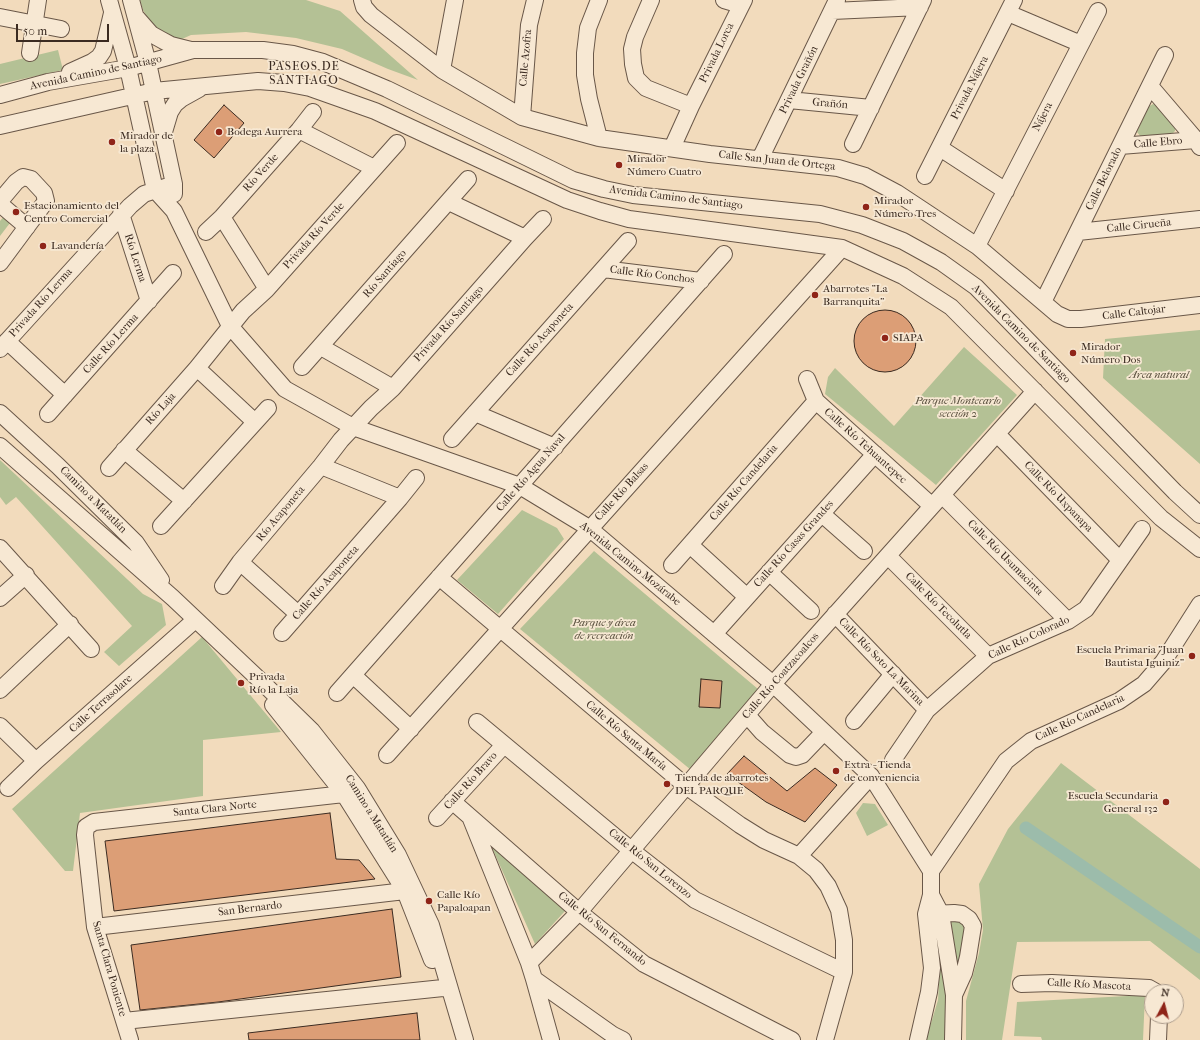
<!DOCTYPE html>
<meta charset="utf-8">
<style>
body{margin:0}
#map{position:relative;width:1200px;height:1040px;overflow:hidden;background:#f2dbbc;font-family:"IM FELL French Canon",serif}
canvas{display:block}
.north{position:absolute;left:1144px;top:984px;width:40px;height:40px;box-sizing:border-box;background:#f7e8d3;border:1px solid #ac9c8c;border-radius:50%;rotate:7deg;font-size:11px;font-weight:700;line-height:16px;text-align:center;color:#3b2b21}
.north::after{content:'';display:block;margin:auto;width:14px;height:18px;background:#8f2418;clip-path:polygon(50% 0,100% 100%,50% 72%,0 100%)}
.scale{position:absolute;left:16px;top:24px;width:93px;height:18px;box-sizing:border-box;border:2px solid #3b2b21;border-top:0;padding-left:5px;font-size:12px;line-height:14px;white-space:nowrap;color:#3b2b21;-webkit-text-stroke:3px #f7e8d3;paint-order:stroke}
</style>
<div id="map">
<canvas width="1200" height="1040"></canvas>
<div class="north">N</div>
<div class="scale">50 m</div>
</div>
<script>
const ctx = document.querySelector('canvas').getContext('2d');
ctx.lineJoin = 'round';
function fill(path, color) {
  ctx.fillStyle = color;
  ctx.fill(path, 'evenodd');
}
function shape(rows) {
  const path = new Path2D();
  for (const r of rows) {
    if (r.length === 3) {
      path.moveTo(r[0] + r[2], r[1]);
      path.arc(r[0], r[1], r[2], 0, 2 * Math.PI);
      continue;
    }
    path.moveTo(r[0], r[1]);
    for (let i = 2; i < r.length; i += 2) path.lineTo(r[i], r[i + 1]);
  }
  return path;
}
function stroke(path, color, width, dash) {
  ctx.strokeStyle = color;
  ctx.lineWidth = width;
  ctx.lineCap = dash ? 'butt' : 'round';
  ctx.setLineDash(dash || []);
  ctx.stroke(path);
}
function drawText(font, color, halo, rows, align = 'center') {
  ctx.font = font + ' "IM FELL French Canon",serif';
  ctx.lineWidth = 3.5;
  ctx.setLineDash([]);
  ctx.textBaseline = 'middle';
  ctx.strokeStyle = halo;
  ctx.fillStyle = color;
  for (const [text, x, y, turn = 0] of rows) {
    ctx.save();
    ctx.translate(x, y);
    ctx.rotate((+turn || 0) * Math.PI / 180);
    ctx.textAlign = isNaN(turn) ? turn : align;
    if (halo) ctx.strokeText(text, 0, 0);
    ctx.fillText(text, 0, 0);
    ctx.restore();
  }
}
const green = shape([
 [140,0,306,0,340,11,418,80,388,69,342,49,296,38,246,32,191,35,182,39,165,36,151,24,143,10],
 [58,50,63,70,0,84,0,64],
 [1153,104,1156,105,1175,127,1175,131,1172,134,1141,137,1137,132,1148,107],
 [6,214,13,219,0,236,0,221],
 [1200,330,1200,464,1103,378,1105,339],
 [964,347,1017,395,936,485,825,394,828,377,835,368,894,426],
 [0,460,143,594,162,604,166,625,119,666,104,652,132,626,16,497,6,505,0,497],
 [522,510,557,528,564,539,498,614,457,580],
 [594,551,758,689,691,770,520,629],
 [202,637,281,732,203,740,203,796,80,813,73,871,65,871,12,809],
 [1061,763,1200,869,1200,980,1150,941,1017,942,1002,1040,966,1040,966,1001,979,953,983,930,979,884,1008,829],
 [863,803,875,804,888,825,867,836,856,813],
 [489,841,565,911,535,944],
 [955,917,966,922,958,970,951,922],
 [940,964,947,1000,947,1040,926,1040,938,1000],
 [1145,995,1143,1040,1042,1040,1041,1037,1014,1036,1017,1002]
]);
const canal = shape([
 [1026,828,1200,947]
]);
const building = shape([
 [224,105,244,123,214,158,194,140,224,105],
 [885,341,31],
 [701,679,722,681,720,708,699,707,701,679],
 [744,756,787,791,815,768,837,785,805,822,766,802,727,774,744,756],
 [330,813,336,859,359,860,375,879,114,911,105,841,330,813],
 [392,909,401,977,218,1002,140,1010,131,945,392,909],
 [417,1013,420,1040,249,1040,248,1033,417,1013]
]);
const minor = shape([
 [109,0,128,68,155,190,174,211,230,326,285,389,353,427,520,486,589,528,773,684,871,776,931,871],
 [131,0,148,63,174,184,174,194],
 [362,0,364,7,371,15,442,70,522,117,599,138,710,154,838,168,865,176,897,193,977,246,1057,314,1068,319,1081,319,1200,305],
 [651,0,635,37,632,49,633,64,636,78,646,88,691,106],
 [724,0,741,5],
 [832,11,920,7],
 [1008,13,1081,44],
 [0,17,61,29],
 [137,18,151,34,160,39,171,45,191,50],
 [30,53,38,0],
 [442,70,455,0],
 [70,72,92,62,99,57,103,51,112,13],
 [1150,86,1196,140,1200,147],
 [0,95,48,82,128,68,193,50,263,50,293,54,323,62,387,89,573,180,604,189,633,195,820,214,862,225,903,241,941,262,976,287,1175,492,1200,515],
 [789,100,871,108],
 [522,117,529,25,535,0],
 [0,126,154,91,258,81,284,83,310,88,375,111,567,200,600,211,629,219,842,248,903,276,951,307,1161,518,1200,549],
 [299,130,374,168],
 [164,132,170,112,175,104,181,99,199,89],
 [599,138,589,99,585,75,585,53,588,28,599,0],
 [853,144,923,0],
 [1120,146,1196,140],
 [672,148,691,106,744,0],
 [940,148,1006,191],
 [760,159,837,0],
 [925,176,1014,0],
 [0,201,16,182,23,177,31,179,44,193,46,201,0,263],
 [449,202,525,238],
 [0,204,27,227],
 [121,214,149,301],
 [222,217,267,289],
 [206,232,222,217,299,130,313,112],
 [1078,232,1200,219],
 [977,246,1098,11],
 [603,269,701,281],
 [1043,302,1165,55],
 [7,341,65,395],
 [321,347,393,388],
 [0,349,130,206,144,194,174,184],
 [302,367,468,179],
 [197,368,255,422],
 [807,379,816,401,932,506],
 [0,413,58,466,136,543,161,580],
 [475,413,555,447],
 [48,414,173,273],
 [997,434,1120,560],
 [452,439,628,241],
 [0,446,173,598,265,685,312,731,357,788,398,855,431,925,465,1040],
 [124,450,184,501],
 [321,466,400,498],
 [109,468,197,368,243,311,267,289,397,143],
 [942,495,1068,621],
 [822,514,864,551],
 [161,526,268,408],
 [690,545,747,597],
 [0,548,91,649],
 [888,556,988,656],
 [240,562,298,614],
 [672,565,816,401],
 [769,572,811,611],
 [439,577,686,786,740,825,764,840,799,856,816,870,828,886,839,910,844,940,844,972,825,1040],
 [223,586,240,562,321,466,341,440,371,408,393,388,525,238,543,219],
 [0,598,26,575],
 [835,614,927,710],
 [282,633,400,498,416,478],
 [714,634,875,454],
 [353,675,411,729],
 [0,690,70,624],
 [337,693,724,254],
 [273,705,344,794,405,891,432,960],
 [747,715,762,732,790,755,796,757,802,755,824,732],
 [854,721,893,674],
 [477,722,631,850,695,900,844,972],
 [0,726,36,761],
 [387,755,842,248],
 [893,760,927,710,988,656,1068,621,1086,609,1142,529],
 [8,788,36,761,195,620],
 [452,801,579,912,644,964,792,1040],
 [437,818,504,745],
 [471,819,529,963,534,979,551,1040],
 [799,856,871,776],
 [931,895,941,914,954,995,953,1040],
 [932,914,954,913,962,914,969,919,973,926,968,957,964,973,954,995],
 [95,927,405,891],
 [529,963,579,912,773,684,1035,391],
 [534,979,613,1035,623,1040],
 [1021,984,1052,983,1149,988,1156,992],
 [124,1021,443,988],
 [130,1040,95,927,85,835,86,827,94,822,344,794],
 [918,1040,929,992,932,968,926,914,931,895,931,871,1006,761,1031,741,1119,701,1144,684,1163,662,1200,604],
 [1158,1040,1159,1016]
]);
const markers = [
 [219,132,4,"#8f2418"],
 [112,142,4,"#8f2418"],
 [619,165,4,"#8f2418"],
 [866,207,4,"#8f2418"],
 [16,212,4,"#8f2418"],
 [43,246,4,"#8f2418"],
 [815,295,4,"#8f2418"],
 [885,338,4,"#8f2418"],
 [1073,353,4,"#8f2418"],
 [1192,656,4,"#8f2418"],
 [241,683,4,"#8f2418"],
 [836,771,4,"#8f2418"],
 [667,784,4,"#8f2418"],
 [1166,802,4,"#8f2418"],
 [429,901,4,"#8f2418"]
];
const streetNames = [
 ["Privada Lorca",717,53,-64],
 ["Calle Azofra",526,58,-85],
 ["Avenida Camino de Santiago",96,73,-12],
 ["Privada Grañón",799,80,-64],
 ["Privada Nájera",970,88,-63],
 ["Grañón",830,104,5],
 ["Nájera",1043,117,-63],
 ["Calle Ebro",1158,143,-5],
 ["Calle San Juan de Ortega",777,161,6],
 ["Río Verde",261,173,-48],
 ["Calle Belorado",1104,179,-64],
 ["Avenida Camino de Santiago",676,198,7],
 ["Calle Cirueña",1139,226,-6],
 ["Privada Río Verde",314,236,-48],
 ["Río Lerma",135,258,72],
 ["Río Santiago",385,274,-49],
 ["Calle Río Conchos",652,275,7],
 ["Privada Río Lerma",41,303,-48],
 ["Calle Caltojar",1134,313,-7],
 ["Privada Río Santiago",449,324,-48],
 ["Avenida Camino de Santiago",1021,334,45],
 ["Calle Río Acaponeta",540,340,-48],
 ["Calle Río Lerma",111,344,-48],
 ["Río Laja",161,409,-48],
 ["Calle Río Tehuantepec",865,446,42],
 ["Calle Río Agua Naval",531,473,-49],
 ["Calle Río Candelaria",744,483,-49],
 ["Calle Río Balsas",622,492,-48],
 ["Calle Río Uxpanapa",1058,497,46],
 ["Camino a Matatlán",93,500,45],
 ["Río Acaponeta",281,514,-50],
 ["Calle Río Casas Grandes",794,544,-48],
 ["Calle Río Usumacinta",1005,558,45],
 ["Avenida Camino Mozárabe",630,564,39],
 ["Calle Río Acaponeta",326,583,-49],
 ["Calle Río Tecolutla",938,606,45],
 ["Calle Río Colorado",1029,638,-25],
 ["Calle Río Soto La Marina",881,662,46],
 ["Calle Río Coatzacoalcos",781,676,-49],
 ["Calle Terrasolare",101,704,-42],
 ["Calle Río Candelaria",1080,718,-25],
 ["Calle Río Santa María",626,736,40],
 ["Calle Río Bravo",471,781,-48],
 ["Santa Clara Norte",215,809,-6],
 ["Camino a Matatlán",371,814,58],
 ["Calle Río San Lorenzo",650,864,39],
 ["San Bernardo",250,909,-7],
 ["Calle Río San Fernando",602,929,39],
 ["Santa Clara Poniente",109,969,74],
 ["Calle Río Mascota",1089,985,3]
];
const poiNames = [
 ["Bodega Aurrera",227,132],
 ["Mirador de",120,136],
 ["la plaza",120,149],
 ["Mirador",627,159],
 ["Número Cuatro",627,172],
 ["Mirador",874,201],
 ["Número Tres",874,214],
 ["Estacionamiento del",24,206],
 ["Centro Comercial",24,219],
 ["Lavandería",51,246],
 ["Abarrotes \"La",823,289],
 ["Barranquita\"",823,302],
 ["SIAPA",893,338],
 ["Mirador",1081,347],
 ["Número Dos",1081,360],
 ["Escuela Primaria \"Juan",1184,650,"right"],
 ["Bautista Iguiniz\"",1184,663,"right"],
 ["Privada",249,677],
 ["Río la Laja",249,690],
 ["Extra - Tienda",844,765],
 ["de conveniencia",844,778],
 ["Tienda de abarrotes",675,778],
 ["DEL PARQUE",675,791],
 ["Escuela Secundaria",1158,796,"right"],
 ["General 132",1158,809,"right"],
 ["Calle Río",437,895],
 ["Papaloapan",437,908]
];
const parkNames = [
 ["Área natural",1159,375],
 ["Parque Montecarlo",958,401],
 ["sección 2",958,414],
 ["Parque y área",604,623],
 ["de recreación",604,636]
];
const neighbourhoodNames = [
 ["PASEOS DE",304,67],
 ["SANTIAGO",304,81]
];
fill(green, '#b4c195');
stroke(canal, '#9cbcab', 13);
fill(building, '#dc9e76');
stroke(building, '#3b2b21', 1);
stroke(minor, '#695748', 18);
stroke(minor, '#f7e8d3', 16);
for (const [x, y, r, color] of markers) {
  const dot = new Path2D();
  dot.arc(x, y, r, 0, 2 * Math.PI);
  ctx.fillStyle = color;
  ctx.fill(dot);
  stroke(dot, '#f7e8d3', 1.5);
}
drawText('11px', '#3b2b21', '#f7e8d3', streetNames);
drawText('11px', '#3b2b21', '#f7e8d3', poiNames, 'left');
drawText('italic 11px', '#59503e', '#f7e8d3', parkNames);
ctx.letterSpacing = '1px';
drawText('12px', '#3b2b21', '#f7e8d3', neighbourhoodNames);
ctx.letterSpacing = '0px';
</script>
